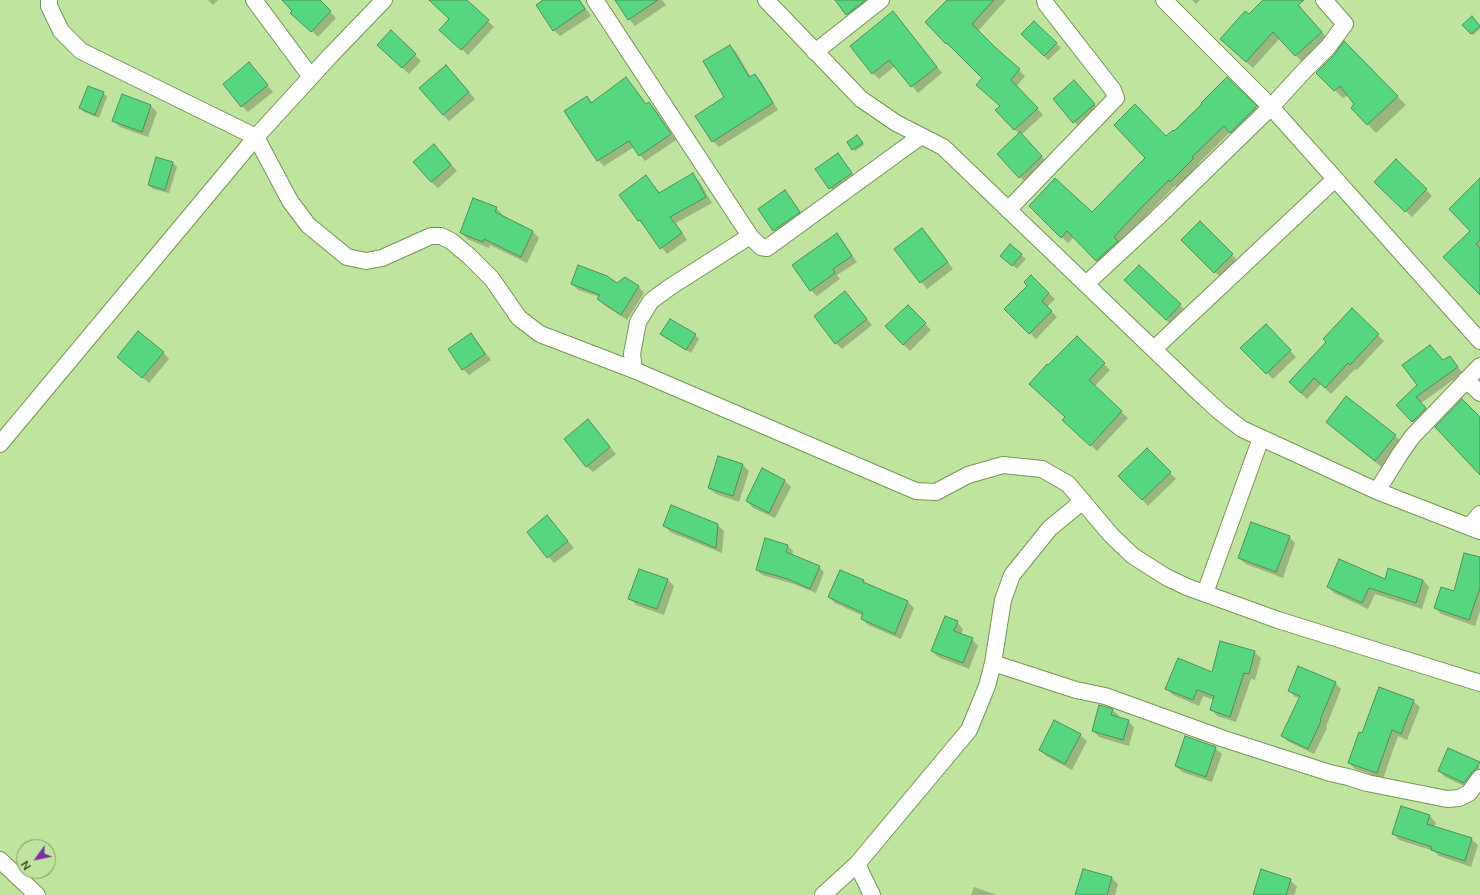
<!DOCTYPE html>
<style>
body{margin:0}
#map{position:relative;width:1480px;height:895px;overflow:hidden;background:#bfe49e;font-family:"Nunito Sans",sans-serif}
canvas{display:block}
.north{position:absolute;left:16px;top:839px;width:40px;height:40px;box-sizing:border-box;background:#bfe49e;border:1px solid #84a06b;border-radius:50%;rotate:237deg;font-size:11px;font-weight:700;line-height:16px;text-align:center;color:#2c3b1f}
.north::after{content:'';display:block;margin:auto;width:14px;height:18px;background:#7c31a4;clip-path:polygon(50% 0,100% 100%,50% 72%,0 100%)}
</style>
<div id="map">
<canvas width="1480" height="895"></canvas>
<div class="north">N</div>
</div>
<script>
const ctx = document.querySelector('canvas').getContext('2d');
ctx.lineJoin = 'round';
function fill(path, color) {
  ctx.fillStyle = color;
  ctx.fill(path, 'evenodd');
}
function shape(rows) {
  const path = new Path2D();
  for (const r of rows) {
    path.moveTo(r[0], r[1]);
    for (let i = 2; i < r.length; i += 2) path.lineTo(r[i], r[i + 1]);
  }
  return path;
}
function stroke(path, color, width, dash) {
  ctx.strokeStyle = color;
  ctx.lineWidth = width;
  ctx.lineCap = dash ? 'butt' : 'round';
  ctx.setLineDash(dash || []);
  ctx.stroke(path);
}
const shadow = shape([
 [208,0,218,0,213,5],
 [283,0,318,0,336,18,318,37,292,13,293,11],
 [430,0,468,0,467,1,494,27,468,55,447,36,450,19],
 [545,0,580,0,591,16,560,36,554,30],
 [616,0,662,0,666,5,635,26,629,19],
 [837,0,878,0,852,20],
 [955,0,1006,0,978,31,998,51,1025,76,1017,86,1043,115,1021,135,1048,163,1026,183,998,154,1019,134,997,110,1001,106,984,78,954,49,953,50,946,43],
 [1192,0,1200,0,1196,4],
 [1265,0,1294,0,1328,39,1302,62,1280,38,1253,68,1227,45,1249,15],
 [893,12,942,73,918,93,895,66,879,79,873,73],
 [1472,17,1480,26,1480,29,1473,35,1464,25],
 [1023,34,1048,35,1061,48,1048,60],
 [1344,43,1406,105,1376,133,1352,108,1355,104,1348,95,1343,98,1317,73,1335,54],
 [730,46,736,52,751,77,755,75,761,81,778,110,719,147,713,141,726,97],
 [385,51,415,55,421,61,409,74],
 [249,64,273,92,248,112,242,106],
 [452,73,475,99,449,121,443,115],
 [1227,78,1262,113,1237,138,1230,132,1198,164,1199,165,1177,187,1175,186,1145,217,1120,244,1103,267,1074,237,1068,243,1030,206,1092,214],
 [626,79,647,105,649,104,655,109,676,140,645,161,634,147,604,166,598,160,587,97,593,103],
 [1080,88,1100,111,1080,128,1054,99],
 [103,93,107,97,99,118,84,112,80,108],
 [122,96,151,106,157,112,148,137,120,127,113,121],
 [857,136,864,145,855,151,848,142],
 [440,151,457,171,438,188,431,182],
 [841,158,855,177,834,192,817,169],
 [157,159,173,163,177,167,169,193,153,189,149,185],
 [1396,161,1432,196,1412,217,1376,182],
 [693,175,699,181,712,203,676,223,687,240,667,254,639,220,621,195,646,176,660,193],
 [1480,181,1480,294,1472,231],
 [785,191,791,198,805,219,780,236,774,230],
 [496,208,502,214,502,217,533,232,539,238,527,263,490,245,489,248,467,239,461,232],
 [1200,223,1238,261,1221,278,1183,240],
 [837,235,842,240,857,262,837,275,840,279,817,296,811,290],
 [928,236,953,269,927,289,895,249],
 [1010,245,1026,259,1017,269,1006,259],
 [1139,266,1186,311,1172,326,1125,280],
 [1031,277,1055,299,1047,307,1057,317,1036,339,1006,309,1029,286],
 [625,278,639,287,644,293,627,320,604,305,599,299,600,297,578,290,572,284,617,284],
 [845,293,872,325,842,349,836,343],
 [908,306,931,330,910,351,903,344],
 [1352,310,1384,341,1357,370,1355,369,1331,394,1321,384,1307,399,1296,389,1328,342],
 [1266,325,1296,357,1273,379,1242,348],
 [471,334,477,341,491,360,469,375,463,369],
 [662,334,695,335,699,339,691,353,666,338],
 [1077,337,1110,370,1094,387,1128,418,1097,451,1070,426,1049,366],
 [163,352,169,359,149,383,124,363],
 [1449,357,1463,373,1421,403,1431,415,1418,427,1397,405],
 [588,420,616,454,593,472,586,466],
 [1327,422,1395,436,1404,444,1384,469,1335,430],
 [1147,449,1176,479,1148,506,1120,476],
 [719,457,743,465,749,471,739,502,716,494,709,488],
 [784,480,791,487,775,518,753,508,747,501],
 [547,517,574,548,554,563,528,532],
 [664,525,718,525,724,531,722,553,670,532],
 [1289,537,1295,543,1283,578,1246,564,1239,558],
 [788,546,793,551,792,556,819,567,824,572,816,593,794,584,762,575,757,570],
 [1480,558,1480,611,1475,626,1441,614,1435,608,1455,593],
 [640,570,668,580,674,586,664,615,636,605,630,598],
 [1423,580,1429,587,1422,609,1375,594,1368,609,1334,593,1328,587,1385,581],
 [863,581,866,584,908,602,914,608,901,639,868,625,862,619,863,616,835,603,829,597],
 [957,622,963,629,961,635,972,639,978,646,969,669,938,657,932,651],
 [1254,652,1261,658,1255,680,1251,679,1236,722,1217,716,1211,709,1214,700,1203,696,1199,706,1173,695,1167,689,1212,674],
 [1335,683,1341,689,1326,727,1327,728,1314,754,1289,742,1282,736,1300,698,1295,697,1289,690],
 [1413,701,1420,707,1407,740,1398,736,1383,779,1355,769,1349,763,1362,735],
 [1113,710,1119,716,1118,718,1128,721,1134,727,1129,746,1099,737,1093,731],
 [1080,735,1087,741,1072,770,1046,756,1040,750],
 [1215,748,1222,754,1212,782,1182,772,1176,766],
 [1479,763,1480,777,1471,789,1445,777,1439,771],
 [1430,816,1436,823,1434,827,1471,839,1478,845,1471,867,1439,856,1434,851,1399,840,1393,833],
 [1112,878,1118,884,1115,895,1076,895],
 [1290,880,1297,887,1294,895,1254,895],
 [974,887,997,895,971,895]
]);
const building = shape([
 [282,0,320,0,331,11,311,32,290,13,292,11,282,0],
 [429,0,467,0,489,20,461,50,439,30,449,19,429,0],
 [543,0,579,0,585,9,553,31,536,5,543,0],
 [615,0,658,0,628,20,615,0],
 [835,0,866,0,846,15,835,0],
 [947,0,994,0,972,24,997,49,1020,69,1011,80,1038,108,1014,130,995,110,1000,106,976,85,982,78,947,43,946,44,925,22,947,0],
 [1263,0,1304,0,1298,5,1322,32,1295,56,1273,32,1246,62,1220,39,1245,11,1249,14,1263,0],
 [893,11,937,67,911,87,889,60,872,74,850,46,893,11],
 [1472,16,1480,26,1471,34,1462,25,1472,16],
 [1034,21,1057,43,1044,56,1021,34,1034,21],
 [391,30,416,54,402,68,377,45,391,30],
 [1344,41,1398,96,1367,125,1351,108,1354,104,1340,86,1334,91,1316,73,1335,54,1344,41],
 [730,45,749,77,755,74,773,103,712,142,695,116,724,97,703,61,730,45],
 [249,62,268,85,241,107,223,84,249,62],
 [446,65,469,92,443,115,419,88,446,65],
 [626,77,646,104,649,102,671,134,639,156,629,141,597,161,564,111,587,96,591,103,626,77],
 [1227,77,1257,106,1230,133,1224,126,1192,157,1194,158,1170,182,1169,180,1138,211,1114,237,1118,241,1096,261,1067,231,1061,238,1029,206,1055,178,1092,212,1145,158,1114,125,1135,104,1166,136,1173,130,1174,131,1202,104,1201,103,1227,77],
 [1074,80,1095,104,1073,123,1053,99,1074,80],
 [88,86,104,92,95,115,79,108,88,86],
 [122,94,151,105,142,132,112,121,122,94],
 [1020,132,1042,156,1019,178,997,154,1020,132],
 [857,135,863,143,852,150,847,142,857,135],
 [434,144,451,165,431,182,413,162,434,144],
 [838,153,852,173,829,189,815,169,838,153],
 [156,157,173,162,165,190,148,185,156,157],
 [1396,159,1427,189,1405,212,1374,182,1396,159],
 [693,173,706,197,670,217,682,233,660,249,640,220,638,221,619,195,646,175,659,193,693,173],
 [1480,178,1480,240,1476,244,1480,248,1480,295,1443,257,1470,231,1449,209,1480,178],
 [785,190,800,212,773,231,758,209,785,190],
 [473,198,497,207,495,212,533,231,521,257,484,239,483,242,460,233,473,198],
 [1200,221,1233,254,1214,273,1181,240,1200,221],
 [922,228,948,262,920,283,894,249,922,228],
 [837,233,852,256,833,269,835,273,810,291,792,265,837,233],
 [1010,244,1022,254,1012,266,1000,256,1010,244],
 [578,265,607,276,617,283,625,277,639,286,621,315,597,299,600,295,571,284,578,265],
 [1139,265,1181,304,1166,320,1124,280,1139,265],
 [1031,275,1049,293,1042,301,1052,311,1029,334,1004,309,1027,286,1024,282,1031,275],
 [845,291,867,319,835,344,814,316,845,291],
 [908,305,926,323,903,345,885,326,908,305],
 [1352,308,1379,334,1350,365,1348,363,1325,388,1314,378,1301,393,1289,382,1326,342,1323,339,1352,308],
 [670,319,696,334,686,350,660,334,670,319],
 [1266,324,1291,350,1266,374,1240,348,1266,324],
 [138,331,164,352,142,378,117,357,138,331],
 [471,333,485,354,462,370,448,349,471,333],
 [1077,336,1105,363,1089,380,1122,411,1090,446,1062,420,1065,417,1029,384,1047,364,1048,365,1077,336],
 [1430,345,1443,360,1450,356,1458,367,1416,397,1426,408,1412,422,1396,405,1417,385,1402,365,1430,345],
 [1346,396,1396,435,1375,461,1326,422,1346,396],
 [1462,399,1480,417,1480,475,1435,427,1462,399],
 [588,419,610,447,586,467,564,439,588,419],
 [1147,448,1171,472,1142,500,1118,476,1147,448],
 [718,456,743,464,733,496,708,488,718,456],
 [762,468,785,480,769,513,746,501,762,468],
 [671,505,718,524,716,548,663,526,671,505],
 [547,515,568,541,547,558,527,532,547,515],
 [1251,522,1290,536,1276,572,1238,558,1251,522],
 [765,538,788,545,786,552,820,566,810,589,788,579,756,570,765,538],
 [1464,553,1480,557,1480,588,1469,620,1434,608,1441,587,1454,591,1464,553],
 [1339,559,1385,579,1388,568,1423,580,1416,603,1369,588,1362,603,1327,587,1339,559],
 [639,569,668,579,657,609,628,599,639,569],
 [840,570,864,580,863,582,908,601,895,634,861,619,863,613,828,597,840,570],
 [945,616,958,621,954,631,973,638,963,663,931,651,945,616],
 [1220,641,1255,651,1249,674,1244,673,1230,717,1210,710,1214,696,1197,690,1193,700,1165,689,1178,658,1212,672,1220,641],
 [1298,666,1336,682,1320,720,1321,721,1308,749,1281,736,1300,696,1288,691,1298,666],
 [1379,687,1414,700,1401,734,1392,730,1377,773,1348,763,1359,732,1362,733,1379,687],
 [1099,705,1113,709,1111,715,1129,720,1123,740,1092,731,1099,705],
 [1054,720,1081,734,1065,764,1039,750,1054,720],
 [1185,736,1216,747,1206,777,1175,766,1185,736],
 [1448,748,1480,762,1476,769,1472,772,1464,783,1438,771,1448,748],
 [1401,806,1430,815,1427,824,1472,838,1465,861,1431,850,1432,847,1392,834,1401,806],
 [1083,869,1112,877,1107,895,1075,895,1083,869],
 [1261,869,1291,879,1286,895,1253,895,1261,869]
]);
const minor = shape([
 [49,0,49,6,61,31,81,51,256,137,290,201,308,225,347,257,366,261,382,258,431,236,441,236,451,241,469,256,492,279,519,318,540,334,634,370],
 [254,0,311,77],
 [595,0,750,236,761,247,767,248,921,136],
 [766,0,861,99,896,123,943,147,1195,389,1220,412,1242,429,1377,491,1480,531],
 [1164,0,1271,107,1480,341],
 [815,52,881,0],
 [1008,210,1116,98,1113,90,1046,4,1045,0],
 [750,236,670,287,651,301,638,322,632,354,634,370,916,491,936,492,968,475,1003,465,1042,469,1068,484,1111,535,1133,556,1166,577,1187,587,1278,620,1480,683],
 [1086,284,1157,218,1271,107,1304,71,1328,47,1345,24,1324,0],
 [1154,349,1335,179],
 [1466,380,1480,393],
 [0,444,256,137,331,55,384,0],
 [1377,491,1400,454,1412,437,1480,366],
 [1469,527,1480,514],
 [1205,593,1261,438],
 [993,663,1076,690,1105,696,1224,739,1330,773,1348,777,1367,783,1447,799,1459,798,1469,793,1480,778],
 [0,860,37,895],
 [857,864,872,895],
 [823,895,857,864,969,730,987,686,993,663,1003,600,1012,575,1050,528,1083,501]
]);
fill(shadow, '#0003');
fill(building, '#57d680');
stroke(building, '#4f9161', 1);
stroke(minor, '#759856', 18);
stroke(minor, '#fff', 16);
</script>
